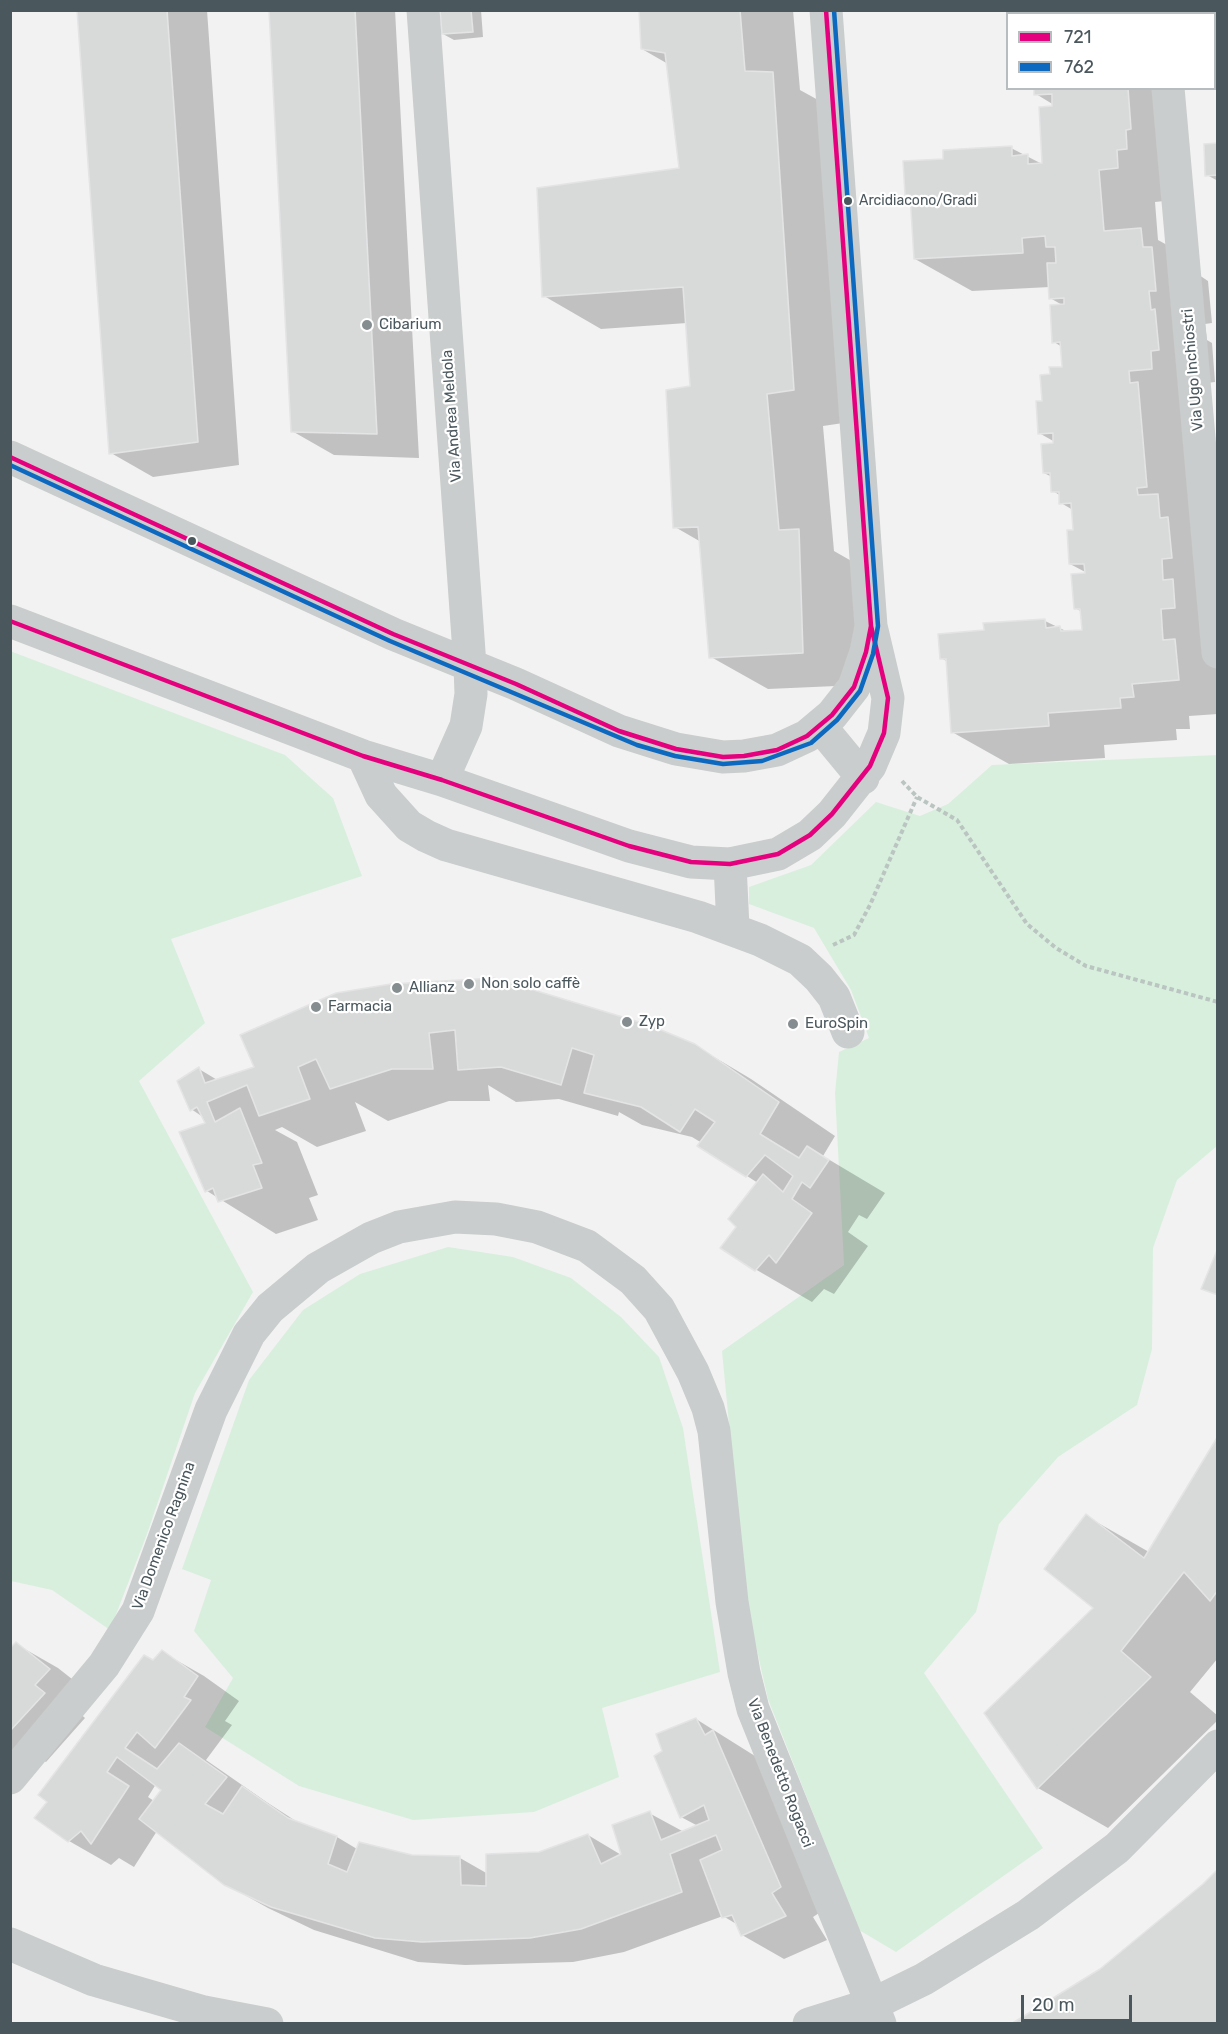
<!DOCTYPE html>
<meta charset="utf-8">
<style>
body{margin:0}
#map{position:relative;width:1228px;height:2034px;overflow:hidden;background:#f2f2f2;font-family:Rubik,sans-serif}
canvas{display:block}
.frame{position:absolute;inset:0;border:12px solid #4a575d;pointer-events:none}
.legend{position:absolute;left:1006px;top:12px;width:210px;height:78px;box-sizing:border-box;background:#fff;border:2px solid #b7bcbe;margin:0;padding:8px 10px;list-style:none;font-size:18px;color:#4a575d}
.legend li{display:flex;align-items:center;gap:12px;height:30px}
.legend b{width:30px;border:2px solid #b7bcbe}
.scale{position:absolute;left:1021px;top:1995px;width:111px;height:27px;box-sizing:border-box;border:3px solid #4a575d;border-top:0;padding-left:8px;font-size:18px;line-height:21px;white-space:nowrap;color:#4a575d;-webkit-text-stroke:4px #fff;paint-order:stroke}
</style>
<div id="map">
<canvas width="1228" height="2034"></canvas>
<div class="frame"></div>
<ul class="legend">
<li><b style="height:8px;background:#e5007d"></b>721</li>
<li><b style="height:8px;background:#0c69bf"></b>762</li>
</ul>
<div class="scale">20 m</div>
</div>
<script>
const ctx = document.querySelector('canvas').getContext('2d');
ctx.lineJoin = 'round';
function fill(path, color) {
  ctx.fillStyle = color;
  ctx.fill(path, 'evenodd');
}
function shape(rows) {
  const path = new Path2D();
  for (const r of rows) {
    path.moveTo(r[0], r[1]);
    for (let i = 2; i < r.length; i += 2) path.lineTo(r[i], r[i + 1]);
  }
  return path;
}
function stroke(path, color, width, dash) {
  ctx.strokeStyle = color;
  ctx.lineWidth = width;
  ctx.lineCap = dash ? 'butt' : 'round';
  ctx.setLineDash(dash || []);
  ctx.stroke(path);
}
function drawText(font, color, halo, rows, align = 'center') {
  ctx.font = font + ' Rubik,sans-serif';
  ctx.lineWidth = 4.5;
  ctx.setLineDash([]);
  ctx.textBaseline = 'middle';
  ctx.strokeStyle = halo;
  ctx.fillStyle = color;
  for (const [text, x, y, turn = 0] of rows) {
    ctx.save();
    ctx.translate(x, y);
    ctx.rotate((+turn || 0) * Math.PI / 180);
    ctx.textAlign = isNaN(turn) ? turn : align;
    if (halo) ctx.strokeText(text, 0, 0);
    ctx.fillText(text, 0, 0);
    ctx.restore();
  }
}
const green = shape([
 [10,651,285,755,333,798,362,876,171,939,205,1023,139,1081,253,1292,195,1393,147,1534,110,1630,52,1590,11,1581],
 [1217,755,1217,1146,1177,1180,1153,1248,1152,1349,1137,1405,1058,1457,999,1524,976,1612,924,1673,1043,1848,896,1952,859,1930,768,1699,746,1602,722,1351,844,1265,835,1093,839,1052,869,1038,851,990,814,928,749,904,749,887,811,865,876,802,920,816,948,804,992,765],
 [448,1247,513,1257,571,1278,621,1317,659,1357,683,1428,720,1672,602,1708,619,1777,534,1812,413,1820,299,1786,205,1727,233,1678,194,1631,211,1580,182,1569,249,1380,303,1310,360,1274]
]);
const shadow = shape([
 [79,10,207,10,239,465,153,477,111,453],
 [270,10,395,10,419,458,334,455,292,431],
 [441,10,481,10,483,37,454,40,443,34],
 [641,10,793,10,800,90,829,106,850,422,823,426,834,551,855,563,859,685,768,689,711,657,701,542,675,527,692,387,687,323,601,329,544,296,681,170,668,64,642,49],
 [1017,10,1160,10,1165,14,1017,14],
 [1035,88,1174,88,1174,200,1155,202,1158,240,1198,262,1199,275,1208,281,1212,323,1205,324,1207,340,1212,343,1215,382,1207,383,1218,714,1189,716,1190,729,1176,729,1177,740,1104,745,1105,758,1009,764,952,732,948,662,941,658,986,632,1045,621,1068,632,1083,632,1082,612,1075,608,1089,574,1070,564,1074,531,1073,510,1061,503,1061,496,1053,491,1052,477,1044,473,1055,442,1039,433,1043,402,1051,376,1063,368,1062,347,1054,342,1064,306,1050,298,1050,287,972,291,915,259,912,197,906,194,945,160,1011,148,1044,165,1054,105,1036,94],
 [1218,145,1218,181,1207,175],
 [336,994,694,1045,751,1079,835,1136,823,1156,885,1193,867,1219,859,1215,848,1232,868,1246,834,1294,824,1289,812,1302,755,1269,738,1227,758,1183,700,1146,702,1143,692,1137,642,1125,619,1112,618,1116,559,1099,516,1102,488,1085,490,1101,449,1101,388,1121,355,1102,366,1131,317,1147,282,1127,275,1130,297,1142,318,1195,309,1198,318,1220,276,1234,207,1191,207,1124,203,1117,191,1109,199,1069,219,1081,256,1068],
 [1218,1439,1218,1658,1190,1692,1218,1716,1218,1720,1108,1828,1038,1788,986,1713,1096,1608,1086,1516,1149,1552],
 [16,1644,58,1668,91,1694,76,1710,85,1718,46,1762,24,1749,10,1771,10,1651],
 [162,1652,204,1676,239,1701,225,1721,232,1725,206,1760,268,1803,302,1825,337,1837,357,1849,412,1857,460,1858,488,1874,588,1835,623,1856,649,1813,684,1832,698,1826,681,1817,696,1719,755,1756,822,1911,813,1917,827,1940,784,1959,742,1935,738,1925,723,1916,624,1952,573,1962,465,1965,418,1962,314,1930,268,1908,225,1884,157,1831,134,1867,119,1858,111,1865,69,1841,153,1662],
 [156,1784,164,1790,154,1801,148,1797]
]);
const building = shape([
 [77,10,167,10,198,442,109,454,77,10],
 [269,10,355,10,377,434,291,432,269,10],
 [440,10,471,10,473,32,442,34,440,10],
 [639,10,740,10,745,71,773,72,794,390,767,394,779,530,799,529,803,653,709,658,698,527,673,528,666,390,690,386,683,287,542,297,537,188,679,168,665,53,641,49,639,10],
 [1016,10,1111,10,1111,14,1016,14,1016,10],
 [1034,88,1128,88,1131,129,1126,130,1127,149,1117,150,1118,168,1099,170,1104,231,1141,228,1143,247,1152,247,1156,291,1149,291,1151,310,1155,309,1159,350,1151,351,1152,369,1129,371,1130,383,1138,382,1147,487,1137,488,1138,495,1158,494,1160,518,1168,517,1172,558,1162,559,1163,580,1173,579,1175,608,1161,609,1163,640,1175,639,1179,680,1132,684,1134,697,1120,698,1121,708,1048,713,1049,726,951,733,946,659,940,659,938,634,984,630,983,623,1045,619,1046,628,1060,626,1061,631,1082,630,1080,609,1074,609,1071,574,1085,573,1084,564,1069,564,1067,530,1073,530,1071,503,1059,504,1059,492,1051,492,1050,473,1043,473,1041,444,1053,443,1053,433,1038,434,1036,401,1042,401,1040,375,1050,374,1049,367,1062,367,1060,342,1052,343,1050,305,1064,304,1064,298,1049,299,1047,263,1056,263,1055,247,1046,247,1045,236,1022,238,1023,253,914,259,910,195,905,195,903,161,943,159,943,150,1012,146,1012,156,1028,154,1028,164,1042,163,1039,107,1052,106,1052,94,1034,95,1034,88],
 [1218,143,1218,175,1205,176,1204,144,1218,143],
 [494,978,649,1025,695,1044,779,1102,760,1134,799,1158,807,1146,829,1160,810,1188,802,1182,792,1199,812,1213,776,1263,769,1255,755,1271,720,1248,736,1227,728,1219,763,1174,783,1192,793,1176,765,1155,746,1177,697,1146,715,1122,695,1109,680,1132,641,1107,584,1093,594,1055,572,1048,561,1085,501,1067,458,1070,455,1030,429,1033,433,1069,392,1069,330,1089,316,1059,298,1067,310,1099,259,1116,247,1085,207,1102,215,1122,240,1108,262,1163,253,1165,262,1188,218,1202,213,1188,205,1192,179,1132,205,1123,197,1107,190,1111,177,1081,199,1067,205,1083,254,1067,240,1035,336,993,391,984,494,978],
 [1218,1248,1218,1295,1201,1289,1218,1248],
 [1218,1436,1218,1590,1210,1601,1184,1572,1121,1651,1151,1677,1037,1789,984,1713,1093,1608,1044,1569,1086,1514,1144,1558,1218,1436],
 [16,1642,50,1669,35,1685,45,1693,10,1731,10,1648,16,1642],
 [162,1650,198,1676,184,1697,191,1700,155,1748,137,1732,125,1748,157,1769,179,1743,227,1777,205,1804,223,1814,242,1786,288,1818,337,1836,328,1864,347,1872,359,1842,412,1855,460,1856,461,1885,486,1886,486,1854,539,1852,588,1834,601,1864,621,1854,612,1825,650,1811,661,1840,709,1820,704,1805,680,1818,654,1756,662,1751,656,1734,696,1718,705,1735,713,1730,781,1887,772,1893,786,1916,741,1936,732,1915,722,1918,700,1860,722,1850,716,1835,670,1854,682,1892,581,1929,530,1938,422,1942,375,1938,271,1907,224,1885,139,1819,161,1790,117,1757,107,1772,129,1786,91,1844,81,1831,68,1842,34,1818,47,1802,38,1795,144,1655,153,1660,162,1650],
 [1218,1869,1218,2024,1011,2024,1100,1969,1203,1884,1218,1869]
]);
const path = shape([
 [902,781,917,797,957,820,1027,924,1056,948,1086,966,1218,1002],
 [833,945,854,935,870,905,917,797]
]);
const minor = shape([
 [423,10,470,666,471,694,466,726,442,780],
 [1162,10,1162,14],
 [1168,88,1218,652],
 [10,457,393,634,516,684,619,731,676,749,723,757,744,756,777,750,807,736,832,715,854,687,866,652,871,627],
 [10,621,363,756,442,780,629,846,691,862,730,864,778,854,810,835,832,814,870,766,884,733,888,698,871,626,826,10],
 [820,726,863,778],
 [363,756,381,795,409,826,426,836,446,845,698,917,760,940,800,960,819,978,834,997,848,1032],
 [730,864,733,928],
 [10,1778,104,1665,138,1611,211,1410,249,1334,270,1308,318,1268,371,1238,399,1227,455,1217,496,1219,537,1227,587,1246,633,1280,659,1309,693,1372,708,1408,714,1431,732,1602,744,1673,753,1709,880,2024],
 [10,1944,94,1980,204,2012,267,2024],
 [809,2024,873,2004,924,1979,1028,1915,1117,1848,1218,1746]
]);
const bus1 = shape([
 [10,457,393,634,516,684,619,731,676,749,723,757,744,756,777,750,807,736,832,715,854,687,866,652,871,626],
 [10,621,363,756,442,780,629,846,691,862,730,864,778,854,810,835,832,814,870,766,884,733,888,698,871,626,826,10]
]);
const bus2 = shape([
 [10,465,390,641,637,745,675,756,723,764,762,761,811,743,837,720,860,691,873,654,878,626,834,10]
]);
const markers = [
 [848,201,5,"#4a575d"],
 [367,325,6,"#858d91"],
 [192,541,5,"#4a575d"],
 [469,984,6,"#858d91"],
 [397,988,6,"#858d91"],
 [316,1007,6,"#858d91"],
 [627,1022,6,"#858d91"],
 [793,1024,6,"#858d91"]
];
const busNames = [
 ["Arcidiacono/Gradi",859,201]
];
const poiNames = [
 ["Cibarium",379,325],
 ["Non solo caffè",481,984],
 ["Allianz",409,988],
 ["Farmacia",328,1007],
 ["Zyp",639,1022],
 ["EuroSpin",805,1024]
];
const streetNames = [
 ["Via Ugo Inchiostri",1193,370,-95],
 ["Via Andrea Meldola",452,416,-94],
 ["Via Domenico Ragnina",164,1536,-70],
 ["Via Benedetto Rogacci",780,1773,69]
];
fill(green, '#d9efde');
fill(shadow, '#0003');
fill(building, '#d8dada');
stroke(building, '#e4e4e5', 1.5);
stroke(path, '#bac4c0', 4, [4.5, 3]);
stroke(minor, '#cacdcd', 33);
stroke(bus1, '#e5007d', 4.5);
stroke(bus2, '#0c69bf', 4.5);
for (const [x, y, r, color] of markers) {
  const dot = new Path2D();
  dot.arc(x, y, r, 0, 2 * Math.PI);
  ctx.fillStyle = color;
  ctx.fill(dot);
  stroke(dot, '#fff', 2);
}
drawText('14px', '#4a575d', '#fff', busNames, 'left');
drawText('15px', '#4a575d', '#fff', poiNames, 'left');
drawText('15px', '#4a575d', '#fff', streetNames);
</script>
